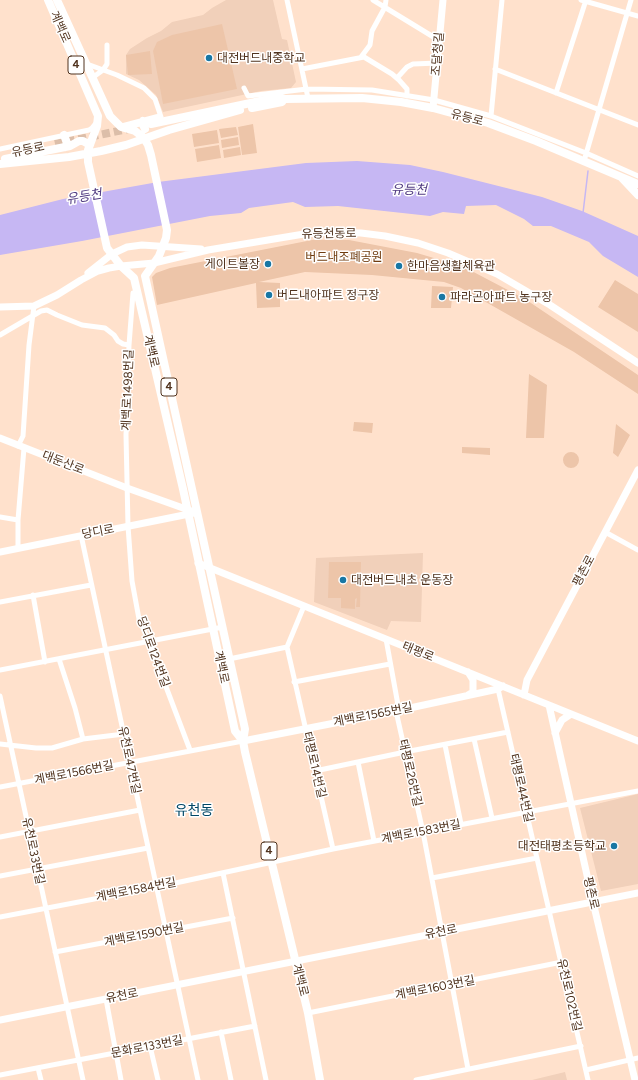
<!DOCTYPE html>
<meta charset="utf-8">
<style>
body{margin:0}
canvas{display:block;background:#ffe1cc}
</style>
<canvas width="638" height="1080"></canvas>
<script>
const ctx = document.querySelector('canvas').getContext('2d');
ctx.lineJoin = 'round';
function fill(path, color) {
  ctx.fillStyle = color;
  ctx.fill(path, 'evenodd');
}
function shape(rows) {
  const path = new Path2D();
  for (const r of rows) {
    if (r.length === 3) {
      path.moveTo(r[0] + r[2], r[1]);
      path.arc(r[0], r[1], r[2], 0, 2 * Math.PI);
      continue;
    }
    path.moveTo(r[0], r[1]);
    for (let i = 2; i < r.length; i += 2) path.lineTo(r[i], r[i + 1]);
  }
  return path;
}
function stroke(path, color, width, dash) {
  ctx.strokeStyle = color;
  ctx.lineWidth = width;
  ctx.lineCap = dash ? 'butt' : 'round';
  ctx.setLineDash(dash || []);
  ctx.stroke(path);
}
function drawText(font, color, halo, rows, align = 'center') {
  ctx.font = font + ' Figtree,"Noto Sans KR",sans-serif';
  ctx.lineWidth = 3;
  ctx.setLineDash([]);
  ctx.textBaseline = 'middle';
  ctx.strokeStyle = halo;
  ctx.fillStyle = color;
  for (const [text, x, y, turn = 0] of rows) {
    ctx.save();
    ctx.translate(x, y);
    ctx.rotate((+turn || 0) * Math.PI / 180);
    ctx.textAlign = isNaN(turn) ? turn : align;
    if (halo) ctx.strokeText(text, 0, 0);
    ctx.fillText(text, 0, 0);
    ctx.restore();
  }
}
const built = shape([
 [226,0,273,0,282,39,287,40,296,82,291,88,261,91,163,112,156,95,139,80,126,74,126,55,130,49,147,38,161,31,172,22,203,15,212,8],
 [423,553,421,622,391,621,387,630,314,602,316,558],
 [638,794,638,884,601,891,580,808],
 [565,1072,567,1080,532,1080]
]);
const green = shape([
 [222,24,237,89,163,104,153,51,157,42,172,35],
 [150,51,152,74,128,75,126,55],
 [253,124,257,153,242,155,238,127],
 [236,127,238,135,221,138,219,129],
 [217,130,219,143,194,147,192,134],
 [238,137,239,145,222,148,221,140],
 [219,145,221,158,197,162,195,149],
 [240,147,241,155,224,158,223,150],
 [312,240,349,240,417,253,464,267,525,299,638,375,638,394,574,352,461,288,444,282,372,275,305,272,259,282,280,283,280,307,257,308,256,283,157,305,152,277,156,273,170,268],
 [615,280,638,294,638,332,598,307],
 [432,286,453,287,451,308,431,308],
 [529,374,547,385,544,438,526,438],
 [354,422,373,423,372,433,353,431],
 [616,424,630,435,618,457,613,453],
 [462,447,490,448,490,455,462,453],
 [571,460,8],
 [329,562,361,562,360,607,356,607,357,598,355,599,355,609,341,608,341,598,328,598]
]);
const water = shape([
 [357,161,410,165,443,172,542,197,582,211,638,236,638,277,603,256,589,242,551,226,533,226,524,219,496,205,466,206,464,214,443,212,430,216,338,206,305,207,293,202,249,208,241,213,210,216,82,241,0,255,0,215,63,199,158,182,306,163]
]);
const stream = shape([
 [583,213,588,171]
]);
const primaryTunnel = shape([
 [55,144,128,129]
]);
const street = shape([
 [287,0,308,98],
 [373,0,440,41],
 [581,0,638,16],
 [361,57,370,45,372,31,385,7,386,0],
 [87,64,117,75,144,88,155,99,161,117],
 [302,69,364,57,392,74,399,80,407,89,407,96],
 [495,69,638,125],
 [92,78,103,70,107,64,107,45],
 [397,78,407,67,413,64,438,63],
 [244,88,248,96,307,89,372,90,434,100,491,116,586,153,638,176],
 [556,93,586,0],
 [491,116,502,0],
 [0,149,89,130,92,128,96,123],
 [584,161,631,0],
 [133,293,129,345,126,435,128,526,132,581,139,619,149,642,190,750],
 [0,335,41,311,47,310,57,315,82,325,105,328,114,335,118,341,123,344,129,345],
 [18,446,23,436,29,345,34,306],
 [0,517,18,520],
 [605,532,638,550],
 [81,535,198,1080],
 [18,548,18,520,24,448],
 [33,595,45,662],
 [0,602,91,585],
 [304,606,287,647,333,849],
 [386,639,398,705,396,711,423,832,468,1069],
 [59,659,75,708,83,739],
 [229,659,287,647],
 [0,670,223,627],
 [294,682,390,664],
 [498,689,588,1080],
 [0,696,83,1080],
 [474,739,492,818],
 [0,744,36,748,52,748,83,739,124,734],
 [445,745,461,824],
 [358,762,374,841],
 [315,771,405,752,508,732],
 [0,787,243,741],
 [0,837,140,810],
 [223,873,266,1080],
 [0,876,148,848],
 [432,878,537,858],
 [0,917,157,887,333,849,638,791],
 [55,952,233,918],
 [106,999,121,1080],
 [308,1013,562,962],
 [221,1032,231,1080],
 [150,1046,158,1080],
 [38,1068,41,1080],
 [586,1070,638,1058],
 [0,1075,255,1026],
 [416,1080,581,1046]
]);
const secondary = shape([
 [433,108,443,0],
 [88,273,112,254,127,247,142,245,201,249],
 [0,307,34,306,57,295,81,280,98,271,109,268,121,266,154,263,208,250,304,234,332,232,361,233,385,236,418,243,448,253,497,274,550,305,638,363],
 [0,438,127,488,197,513],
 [0,552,194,513],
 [198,563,638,741],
 [468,672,473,680,473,692,468,695],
 [524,695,527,680,638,470],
 [549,705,593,902,635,1080],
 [555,733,562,720,571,714],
 [243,741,396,711,498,689,503,686],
 [0,1020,638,893]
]);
const primary = shape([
 [48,0,98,116,97,126,88,150,88,162,107,248,121,266,134,278,183,489,235,731,243,741],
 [57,0,110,116,121,127,135,131,143,137,148,145,151,155,167,230,166,238,159,256,145,276,245,729,243,741,245,752,308,1013,320,1080],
 [252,108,282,102,284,99],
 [143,121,142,123,145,129],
 [151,124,279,97,285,99,362,98,401,102,433,108,488,123,536,141,638,184],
 [123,127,157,118],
 [64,135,67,143,65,147],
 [5,159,70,146,79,141,83,141,90,145],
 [0,164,69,157,101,151,126,145,169,130,240,110],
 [622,178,638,195]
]);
const markers = [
 [209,58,4,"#1877a4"],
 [268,264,4,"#1877a4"],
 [399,266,4,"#1877a4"],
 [269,295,4,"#1877a4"],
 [442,297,4,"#1877a4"],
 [343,580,4,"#1877a4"],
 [614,846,4,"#1877a4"]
];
const shields = [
 [76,65,16],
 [169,387,16],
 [269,851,16]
];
const shieldNames = [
 ["4",76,65],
 ["4",169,387],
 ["4",269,851]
];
const streetNames = [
 ["계백로",60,27,66],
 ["조달청길",438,54,-85],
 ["유등로",467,118,15],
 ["유등로",28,150,-12],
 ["유등천동로",329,234,-1],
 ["계백로",151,351,77],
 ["계백로1498번길",128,390,-88],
 ["대둔산로",63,463,21],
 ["당디로",98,532,-11],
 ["평촌로",584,571,-62],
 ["당디로124번길",153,652,70],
 ["태평로",418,652,22],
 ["계백로",221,667,78],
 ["계백로1565번길",373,715,-11],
 ["유천로47번길",129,760,78],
 ["태평로14번길",314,765,77],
 ["계백로1566번길",74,773,-11],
 ["태평로26번길",410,773,77],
 ["태평로44번길",521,788,77],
 ["계백로1583번길",421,832,-11],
 ["유천로33번길",33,851,78],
 ["계백로1584번길",136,890,-11],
 ["평촌로",591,893,77],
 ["유천로",441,932,-11],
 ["계백로1590번길",144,935,-11],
 ["계백로",300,980,76],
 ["계백로1603번길",435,988,-11],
 ["유천로102번길",569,995,77],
 ["유천로",122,996,-11],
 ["문화로133번길",147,1047,-11]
];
const poiNames = [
 ["대전버드내중학교",217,58],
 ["게이트볼장",260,264,"right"],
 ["한마음생활체육관",407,266],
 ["버드내아파트 정구장",277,295],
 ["파라곤아파트 농구장",450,297],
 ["대전버드내초 운동장",351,580],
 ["대전태평초등학교",606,846,"right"]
];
const parkNames = [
 ["버드내조폐공원",344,257]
];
const waterNames = [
 ["유등천",409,190],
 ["유등천",84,197,-10]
];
const quarterNames = [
 ["유천동",194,811]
];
fill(built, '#f1d0ba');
fill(green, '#edc5a9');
fill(water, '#c6b7f3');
stroke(stream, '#c6b7f3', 1.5);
stroke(primaryTunnel, '#dcbea9', 8, [8, 4]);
stroke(street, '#fff', 5);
stroke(secondary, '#fff', 7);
stroke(primary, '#fff', 8);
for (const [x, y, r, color] of markers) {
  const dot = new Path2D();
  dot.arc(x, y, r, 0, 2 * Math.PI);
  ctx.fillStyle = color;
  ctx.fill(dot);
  stroke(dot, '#fff', 1.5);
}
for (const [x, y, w] of shields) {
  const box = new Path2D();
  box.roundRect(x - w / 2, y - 9, w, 18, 3);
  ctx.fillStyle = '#fff';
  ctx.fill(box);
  stroke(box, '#50331e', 1);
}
drawText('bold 11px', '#50331e', null, shieldNames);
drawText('12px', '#50331e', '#fff', streetNames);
drawText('12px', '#50331e', '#fff', poiNames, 'left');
drawText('12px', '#703c0f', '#fff', parkNames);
drawText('italic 13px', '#503a80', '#fff', waterNames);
drawText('14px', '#014766', '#fff', quarterNames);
</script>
